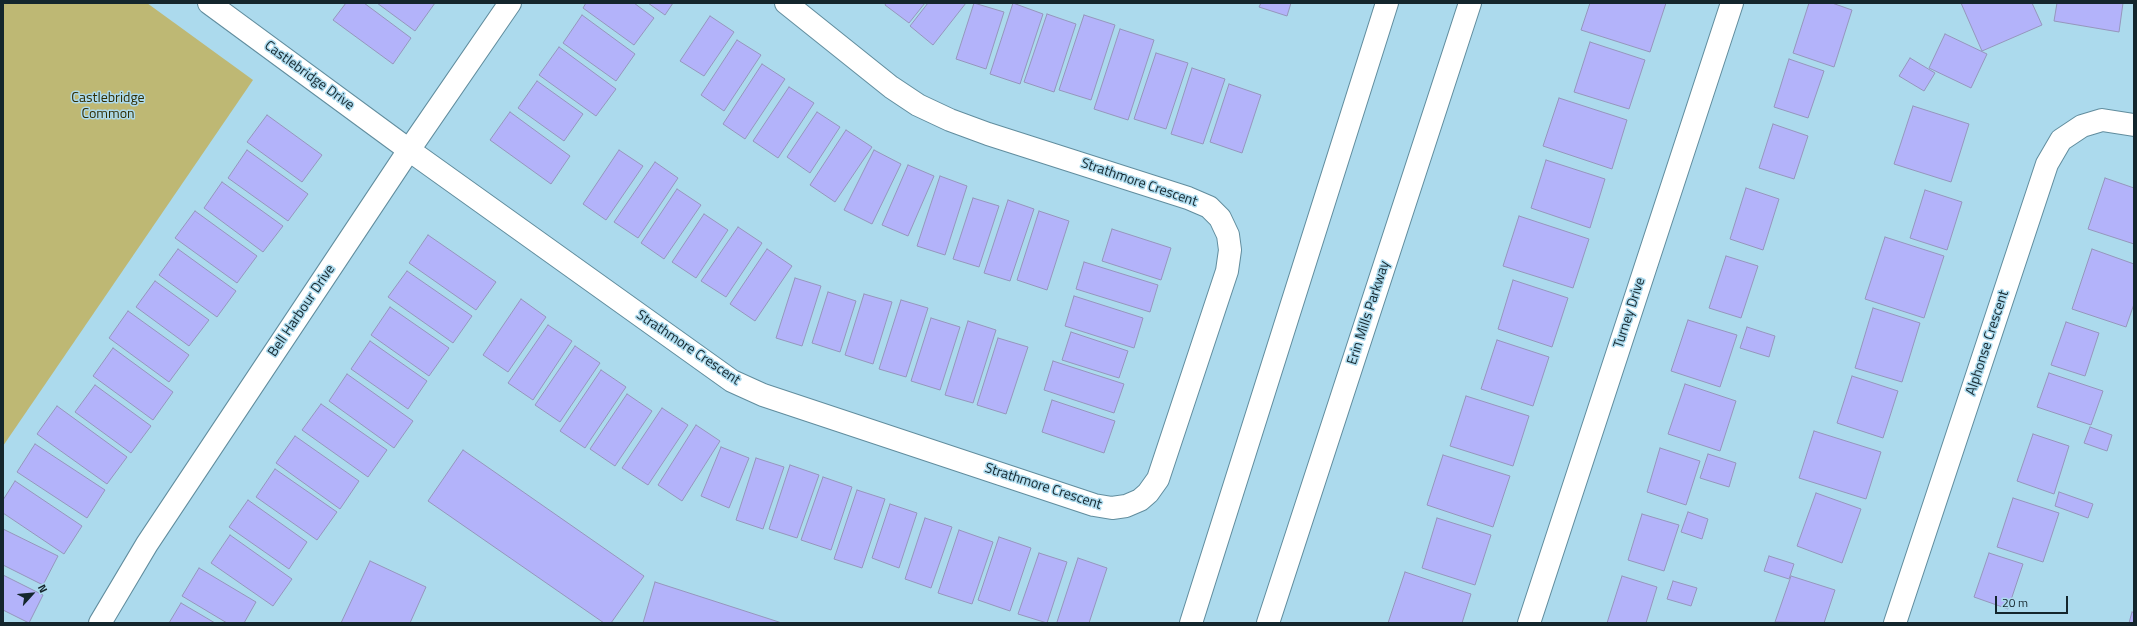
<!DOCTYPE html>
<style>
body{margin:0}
#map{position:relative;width:2137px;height:626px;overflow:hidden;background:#acdaed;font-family:"Titillium Web",sans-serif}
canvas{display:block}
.frame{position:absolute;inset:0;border:4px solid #14262d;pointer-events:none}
.north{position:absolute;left:12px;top:574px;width:40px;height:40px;-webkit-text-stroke:3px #acdaed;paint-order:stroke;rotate:63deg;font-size:11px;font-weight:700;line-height:16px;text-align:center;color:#14262d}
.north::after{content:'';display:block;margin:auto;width:14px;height:18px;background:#14262d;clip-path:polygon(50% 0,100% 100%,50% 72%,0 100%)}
.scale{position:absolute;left:1995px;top:596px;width:73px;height:18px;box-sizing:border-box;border:2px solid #14262d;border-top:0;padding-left:5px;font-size:12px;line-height:14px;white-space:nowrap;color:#14262d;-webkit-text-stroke:3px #acdaed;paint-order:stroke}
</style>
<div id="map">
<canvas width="2137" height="626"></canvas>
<div class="frame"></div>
<div class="north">N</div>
<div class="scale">20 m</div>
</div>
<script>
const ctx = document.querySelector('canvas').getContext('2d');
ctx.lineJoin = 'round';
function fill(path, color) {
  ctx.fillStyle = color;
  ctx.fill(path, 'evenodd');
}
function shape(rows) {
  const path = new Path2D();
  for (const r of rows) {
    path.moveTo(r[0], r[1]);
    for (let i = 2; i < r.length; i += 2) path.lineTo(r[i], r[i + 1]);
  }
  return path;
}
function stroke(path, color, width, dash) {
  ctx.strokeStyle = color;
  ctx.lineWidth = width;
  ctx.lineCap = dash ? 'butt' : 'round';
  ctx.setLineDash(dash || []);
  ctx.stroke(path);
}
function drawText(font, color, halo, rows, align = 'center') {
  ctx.font = font + ' "Titillium Web",sans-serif';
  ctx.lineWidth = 3;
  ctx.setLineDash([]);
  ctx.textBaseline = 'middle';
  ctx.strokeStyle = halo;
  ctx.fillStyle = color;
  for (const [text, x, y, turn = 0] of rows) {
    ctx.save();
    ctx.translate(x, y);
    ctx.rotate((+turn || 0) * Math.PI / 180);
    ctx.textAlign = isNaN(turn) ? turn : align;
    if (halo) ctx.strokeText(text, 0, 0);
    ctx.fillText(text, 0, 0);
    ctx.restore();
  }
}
const green = shape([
 [3,3,147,3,253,80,3,446]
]);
const building = shape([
 [346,3,364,3,411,38,393,64,333,20,346,3],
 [377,3,435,3,415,31,377,3],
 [586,3,634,3,654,18,634,45,583,8,586,3],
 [648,3,673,3,665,15,648,3],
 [886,3,925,3,909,23,885,5,886,3],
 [928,3,966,3,933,45,910,26,928,3],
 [974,3,1004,12,986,69,956,59,974,3],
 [1013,3,1043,14,1020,84,990,74,1013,3],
 [1261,3,1291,3,1287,16,1259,7,1261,3],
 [1590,3,1666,3,1650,52,1581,30,1590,3],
 [1809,3,1832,3,1852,10,1834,67,1793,53,1809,3],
 [1961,3,2032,3,2042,25,1982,51,1961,3],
 [2057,3,2123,3,2119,32,2054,21,2057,3],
 [1047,14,1076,24,1054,92,1024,82,1047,14],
 [582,15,635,54,616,81,563,43,582,15],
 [1084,15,1115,25,1091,100,1059,90,1084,15],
 [710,16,734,32,704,76,680,61,710,16],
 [1120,29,1154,40,1128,120,1094,109,1120,29],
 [1945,34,1987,54,1971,88,1929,68,1945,34],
 [737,40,761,55,724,111,701,95,737,40],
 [1590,42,1645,60,1629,109,1574,92,1590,42],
 [559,47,616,89,596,116,539,75,559,47],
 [1156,53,1188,63,1166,129,1134,119,1156,53],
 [1910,58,1935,73,1924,91,1899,76,1910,58],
 [1789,59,1824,71,1808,118,1774,107,1789,59],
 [762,64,785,79,745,139,723,124,762,64],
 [1192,68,1225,79,1203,144,1171,134,1192,68],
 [537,81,583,114,564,141,518,108,537,81],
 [1229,84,1261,95,1242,153,1210,142,1229,84],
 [789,87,814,103,778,158,753,141,789,87],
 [1559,98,1627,120,1612,169,1543,146,1559,98],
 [1913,106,1969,124,1951,182,1894,164,1913,106],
 [510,112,570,156,551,184,490,140,510,112],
 [817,112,840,127,810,173,787,157,817,112],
 [267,115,322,155,302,182,247,142,267,115],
 [1773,124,1808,136,1794,179,1759,168,1773,124],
 [846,130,872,147,835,202,810,185,846,130],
 [247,150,308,194,288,221,228,178,247,150],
 [619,150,643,166,606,220,583,204,619,150],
 [874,150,901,164,872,224,844,210,874,150],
 [1546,160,1605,179,1590,228,1531,208,1546,160],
 [655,162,678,178,638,238,614,222,655,162],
 [908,165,934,176,908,236,882,225,908,165],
 [940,176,967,186,945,255,917,246,940,176],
 [2105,178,2134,188,2134,244,2088,229,2105,178],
 [222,182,283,226,263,252,204,208,222,182],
 [1746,188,1779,199,1763,250,1730,239,1746,188],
 [677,189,701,205,664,259,641,243,677,189],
 [1925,190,1962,202,1947,250,1910,238,1925,190],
 [973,198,999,206,979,267,953,259,973,198],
 [1008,200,1034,209,1010,281,984,273,1008,200],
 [195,211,257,256,237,283,175,238,195,211],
 [1039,211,1069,221,1047,290,1017,280,1039,211],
 [704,214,728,230,696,278,672,262,704,214],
 [1519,216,1589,239,1573,288,1503,266,1519,216],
 [738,227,762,243,726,297,701,281,738,227],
 [1112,229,1171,248,1161,280,1102,261,1112,229],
 [428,235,496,282,476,310,409,263,428,235],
 [1885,237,1944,256,1924,318,1865,299,1885,237],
 [178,249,236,291,217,317,159,275,178,249],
 [767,249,792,266,755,321,730,304,767,249],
 [2092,249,2134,264,2134,304,2126,327,2072,309,2092,249],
 [1726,256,1758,266,1741,318,1709,308,1726,256],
 [1084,262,1158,285,1150,312,1076,289,1084,262],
 [407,271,472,316,453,343,388,297,407,271],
 [795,278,821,286,802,346,776,338,795,278],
 [1513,280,1568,298,1552,347,1498,329,1513,280],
 [155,281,209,320,189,346,136,307,155,281],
 [828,292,856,301,840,352,812,343,828,292],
 [864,294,892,302,873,364,845,355,864,294],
 [1074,296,1143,318,1134,348,1065,326,1074,296],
 [521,299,546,317,508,372,483,355,521,299],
 [901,300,928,308,906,377,879,369,901,300],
 [390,307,449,348,429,376,371,335,390,307],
 [1873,308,1920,323,1902,382,1855,368,1873,308],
 [128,311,189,355,169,382,109,338,128,311],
 [931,318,960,327,940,390,911,381,931,318],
 [1688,320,1737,335,1720,387,1671,371,1688,320],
 [968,321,996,330,973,403,945,395,968,321],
 [2066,322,2099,333,2085,376,2051,365,2066,322],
 [548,325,572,341,533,400,508,383,548,325],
 [1747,327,1775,336,1769,357,1740,348,1747,327],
 [1071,332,1128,351,1119,378,1062,360,1071,332],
 [998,338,1028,347,1006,414,977,405,998,338],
 [1497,340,1549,357,1533,406,1481,389,1497,340],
 [370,341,427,381,408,409,351,369,370,341],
 [575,346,600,363,560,422,535,405,575,346],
 [113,348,173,392,153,420,93,376,113,348],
 [1053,361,1124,384,1114,413,1044,390,1053,361],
 [601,370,626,387,585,448,560,431,601,370],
 [2049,373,2103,391,2091,425,2037,407,2049,373],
 [347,374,413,421,394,448,329,401,347,374],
 [1852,376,1898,391,1883,438,1837,423,1852,376],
 [1685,384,1736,401,1720,451,1668,434,1685,384],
 [95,385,151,426,131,453,75,412,95,385],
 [627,394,652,411,615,466,590,449,627,394],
 [1466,396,1529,416,1513,466,1450,446,1466,396],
 [1052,400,1115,421,1104,453,1042,432,1052,400],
 [321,404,387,450,368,477,302,430,321,404],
 [57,406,127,457,107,484,37,434,57,406],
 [662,408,688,425,648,485,622,468,662,408],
 [696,425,720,441,682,501,658,485,696,425],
 [2090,427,2112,435,2107,451,2084,443,2090,427],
 [1814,431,1881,452,1866,499,1799,478,1814,431],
 [2033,434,2069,446,2054,494,2017,481,2033,434],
 [295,436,359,481,340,509,276,463,295,436],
 [35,444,105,490,87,518,17,472,35,444],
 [721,447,749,458,729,508,701,496,721,447],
 [1660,448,1700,461,1686,505,1647,492,1660,448],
 [463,450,644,576,611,623,604,623,428,501,463,450],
 [1708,454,1736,463,1729,487,1700,478,1708,454],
 [1443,455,1510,476,1493,527,1427,505,1443,455],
 [756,458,784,467,763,529,736,520,756,458],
 [790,465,819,475,797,538,769,529,790,465],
 [275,469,337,512,317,540,256,497,275,469],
 [823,477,852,487,831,550,801,540,823,477],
 [15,481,82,526,64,554,3,513,3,500,15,481],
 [857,490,885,499,862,568,834,559,857,490],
 [2059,492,2093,504,2088,518,2055,506,2059,492],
 [1816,493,1861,509,1842,563,1797,546,1816,493],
 [2013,498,2059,513,2043,562,1997,547,2013,498],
 [248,500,307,542,289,569,229,527,248,500],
 [890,504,917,513,899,568,872,558,890,504],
 [1688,512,1708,519,1702,539,1681,532,1688,512],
 [1642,514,1679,525,1664,571,1628,560,1642,514],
 [925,518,952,527,931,588,905,579,925,518],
 [1437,518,1491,535,1475,585,1422,568,1437,518],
 [3,529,58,556,43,585,3,565,3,529],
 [959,530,993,542,972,604,938,593,959,530],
 [230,535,292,579,273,606,211,563,230,535],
 [999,537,1031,548,1010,611,978,600,999,537],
 [1039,553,1067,562,1047,623,1018,614,1039,553],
 [1989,553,2023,564,2008,609,1974,597,1989,553],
 [1769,556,1794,564,1789,579,1764,571,1769,556],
 [1078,558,1107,568,1089,623,1058,623,1057,622,1078,558],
 [370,561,426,587,410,623,341,623,370,561],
 [199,568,256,602,244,623,227,623,182,596,199,568],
 [1405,572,1471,594,1462,623,1388,623,1405,572],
 [3,575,43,595,29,623,3,610,3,575],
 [1622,576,1657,587,1646,623,1607,623,1622,576],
 [1791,576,1835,590,1824,623,1775,622,1791,576],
 [1673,581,1697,588,1691,606,1667,599,1673,581],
 [655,582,782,623,643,623,655,582],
 [181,603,215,623,169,623,181,603],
 [2132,612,2134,613,2134,623,2129,623,2132,612]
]);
const street = shape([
 [409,150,732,381,763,395,1094,505,1112,508,1126,506,1140,500,1148,493,1158,479,1227,271,1230,250,1228,235,1220,218,1209,207,1188,198,988,134,950,120,918,105,891,87,786,3],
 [1529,623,1732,3],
 [1895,623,2047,164,2061,140,2082,126,2102,120,2134,125]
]);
const secondary = shape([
 [209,3,409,150],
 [100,623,147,544,409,150,510,3]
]);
const primary = shape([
 [1191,623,1387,3],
 [1268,623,1470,3]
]);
const streetNames = [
 ["Castlebridge Drive",309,76,36],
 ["Strathmore Crescent",1139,183,19],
 ["Bell Harbour Drive",302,311,-56],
 ["Erin Mills Parkway",1369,313,-72],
 ["Turney Drive",1630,313,-72],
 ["Alphonse Crescent",1988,343,-72],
 ["Strathmore Crescent",688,348,34],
 ["Strathmore Crescent",1043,487,18]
];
const parkNames = [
 ["Castlebridge",108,99],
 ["Common",108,115]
];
fill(green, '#beb874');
fill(building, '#b3b3fa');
stroke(building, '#9596bc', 1);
stroke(street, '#618d9e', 24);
stroke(secondary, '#618d9e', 24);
stroke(primary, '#618d9e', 24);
stroke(street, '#fff', 22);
stroke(secondary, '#fff', 22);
stroke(primary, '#fff', 22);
drawText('14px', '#14262d', '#acdaed', streetNames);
drawText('14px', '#312d00', '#acdaed', parkNames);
</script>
